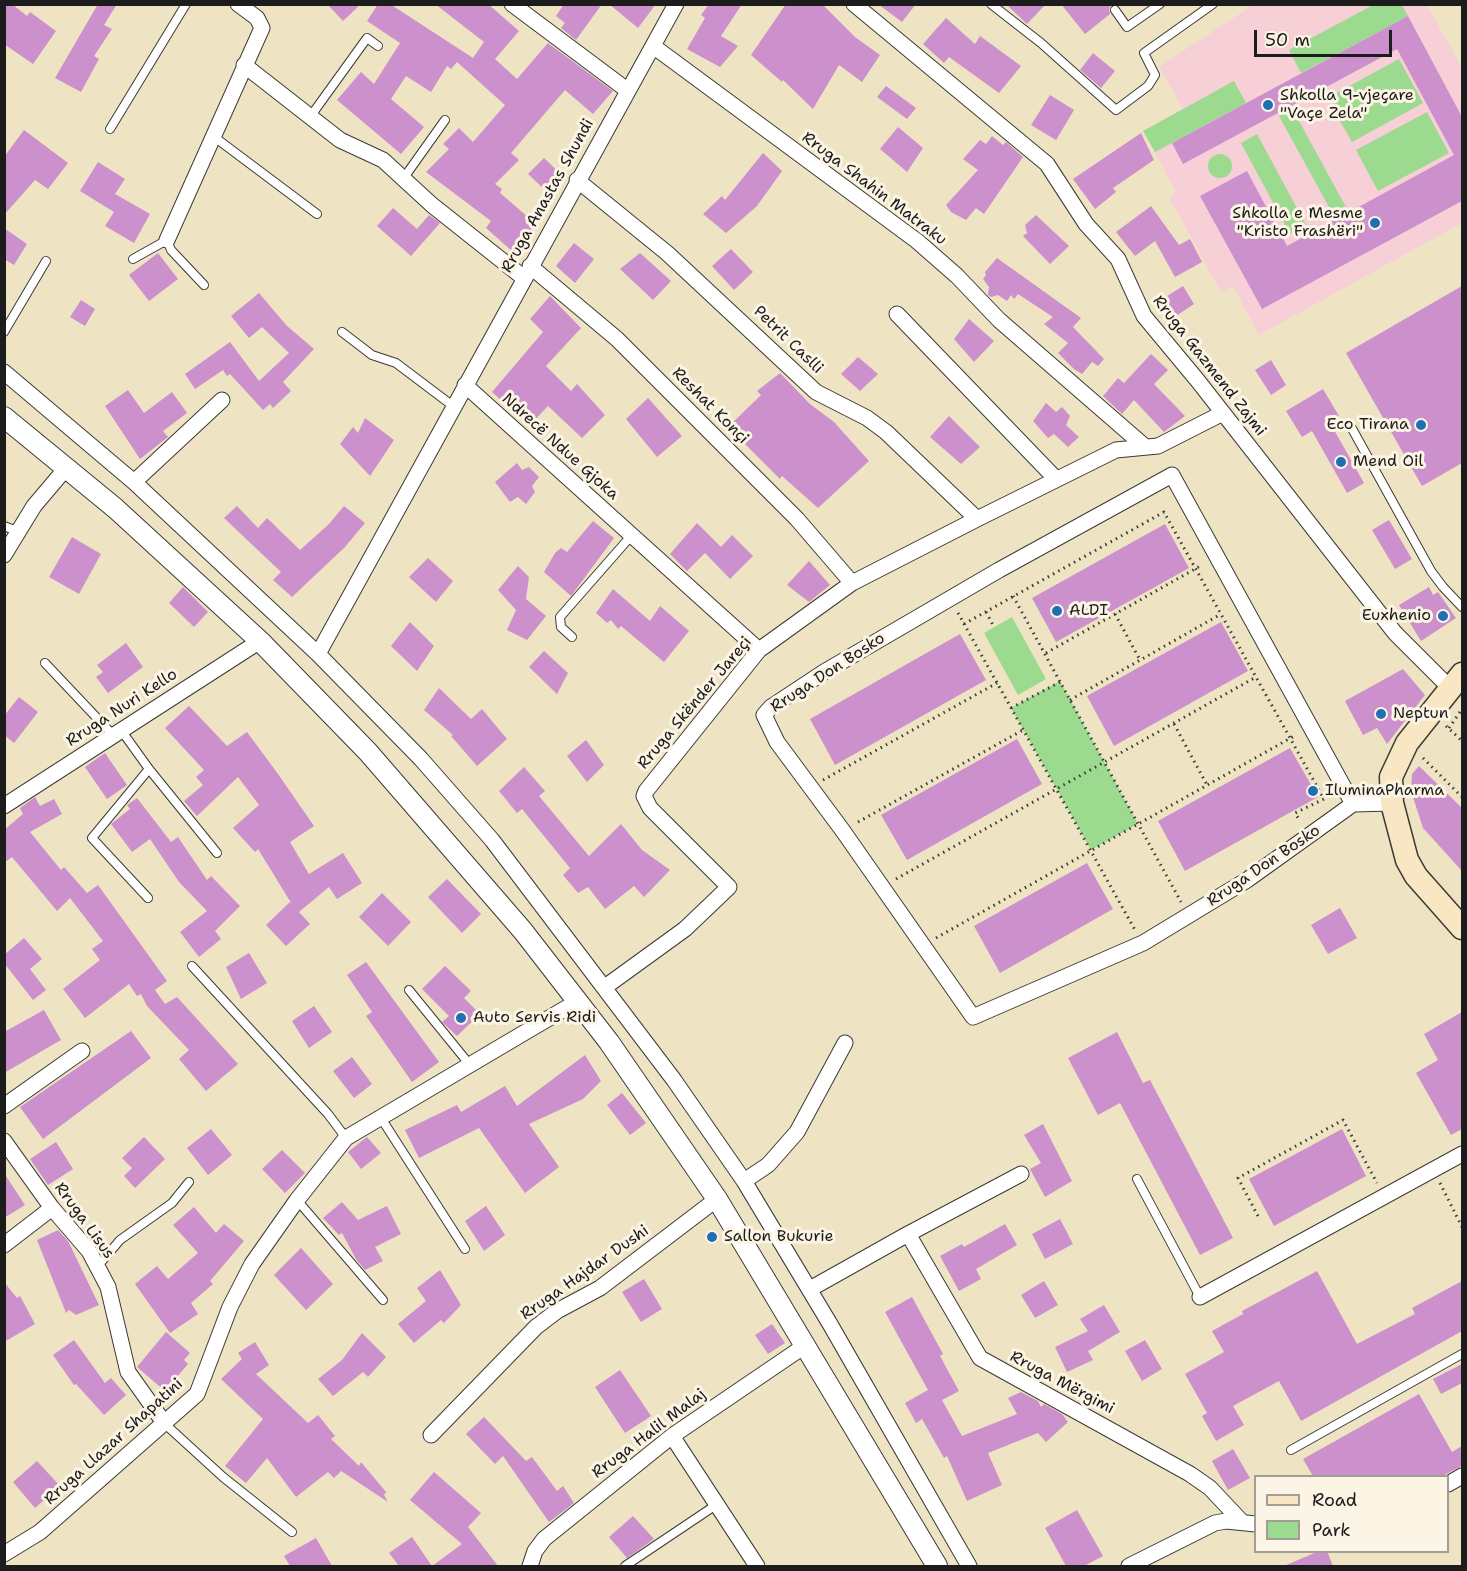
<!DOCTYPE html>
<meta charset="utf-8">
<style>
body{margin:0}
#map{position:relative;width:1467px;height:1571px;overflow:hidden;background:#eee4c4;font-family:"Shantell Sans",sans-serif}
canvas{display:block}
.frame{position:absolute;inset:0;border:6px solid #1c1c1c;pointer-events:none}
.legend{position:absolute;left:1254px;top:1475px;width:195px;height:78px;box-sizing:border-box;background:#fcf5e5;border:2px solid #a29e95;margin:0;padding:8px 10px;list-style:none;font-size:18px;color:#1c1c1c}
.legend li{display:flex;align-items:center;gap:12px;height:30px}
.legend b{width:30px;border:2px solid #a29e95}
.scale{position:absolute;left:1254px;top:30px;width:138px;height:27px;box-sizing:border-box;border:3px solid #1c1c1c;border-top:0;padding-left:8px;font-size:18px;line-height:21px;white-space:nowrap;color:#1c1c1c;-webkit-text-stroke:4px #fcf5e5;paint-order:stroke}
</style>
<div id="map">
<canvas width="1467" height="1571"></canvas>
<div class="frame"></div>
<ul class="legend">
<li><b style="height:8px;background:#f9e7c3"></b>Road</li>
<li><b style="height:16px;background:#9cda8f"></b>Park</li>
</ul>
<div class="scale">50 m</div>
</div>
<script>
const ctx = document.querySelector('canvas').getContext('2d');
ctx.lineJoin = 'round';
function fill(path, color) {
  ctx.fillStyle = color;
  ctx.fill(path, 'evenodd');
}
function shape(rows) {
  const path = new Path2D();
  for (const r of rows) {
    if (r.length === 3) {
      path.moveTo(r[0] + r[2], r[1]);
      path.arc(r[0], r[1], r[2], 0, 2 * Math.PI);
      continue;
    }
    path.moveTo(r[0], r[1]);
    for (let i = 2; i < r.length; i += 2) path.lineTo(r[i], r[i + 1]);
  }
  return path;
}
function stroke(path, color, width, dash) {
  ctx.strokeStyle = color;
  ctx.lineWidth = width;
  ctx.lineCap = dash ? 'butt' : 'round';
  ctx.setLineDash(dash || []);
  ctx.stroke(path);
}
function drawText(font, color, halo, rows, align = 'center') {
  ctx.font = font + ' "Shantell Sans",sans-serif';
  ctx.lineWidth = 6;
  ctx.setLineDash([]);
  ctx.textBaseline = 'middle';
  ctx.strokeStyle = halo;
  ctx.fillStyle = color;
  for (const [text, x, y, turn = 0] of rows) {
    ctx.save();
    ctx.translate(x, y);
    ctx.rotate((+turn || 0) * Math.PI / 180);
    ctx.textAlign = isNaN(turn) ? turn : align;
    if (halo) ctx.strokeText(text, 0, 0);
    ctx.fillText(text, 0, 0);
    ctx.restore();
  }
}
const built = shape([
 [1253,5,1427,5,1462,68,1462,87,1459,89,1462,97,1462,223,1259,335,1233,286,1221,292,1169,197,1176,192,1143,131,1183,109,1159,67]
]);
const green = shape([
 [1375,4,1402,5,1408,16,1301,73,1289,50],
 [1399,59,1423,103,1352,142,1334,110,1338,108,1331,96],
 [1234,81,1246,103,1155,152,1143,131],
 [1292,108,1348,211,1335,218,1279,116],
 [1427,112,1449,153,1378,191,1356,150],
 [1257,134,1306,225,1290,234,1241,143],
 [1220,166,12],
 [1012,617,1046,679,1018,695,984,633],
 [1060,681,1138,824,1091,850,1011,708]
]);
const building = shape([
 [4,4,12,4,27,16,30,12,56,31,33,64,4,44],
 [98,4,117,4,104,25,112,29,94,56,99,59,81,92,55,78],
 [327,4,361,4,343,21],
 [378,4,390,4,473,58,484,42,435,4,488,4,519,31,495,59,517,79,548,43,613,91,593,114,565,90,511,153,519,160,495,184,502,189,500,193,536,224,512,251,486,228,491,221,426,172,449,149,443,144,459,128,473,142,505,105,457,62,451,69,447,66,431,92,406,76,391,99,424,127,401,154,337,100,361,72,374,84,400,43,367,21],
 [564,4,602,4,576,40,561,28,565,23,556,16],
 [609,4,656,4,638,28],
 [709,4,742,4,721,36,738,46,720,67,687,49,705,18,701,15],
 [786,4,822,4,855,37,880,55,862,82,839,65,813,109,783,80,782,82,751,55],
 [878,4,916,4,902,22],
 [1006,4,1046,4,1027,24],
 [1061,4,1113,4,1109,8,1110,14,1085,34],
 [1408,16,1462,117,1462,201,1262,309,1200,196,1247,171,1287,246,1454,155,1397,49,1183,164,1172,143],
 [946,18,975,44,980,36,1021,66,999,93,949,57,944,63,923,44],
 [1093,53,1115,71,1101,88,1080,70],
 [886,86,916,108,907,119,877,97],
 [1050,95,1074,110,1056,140,1031,125],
 [898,127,923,148,907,172,880,149],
 [24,130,68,163,48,189,35,180,4,215,4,157],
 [1141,133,1154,160,1113,188,1116,192,1095,209,1073,179],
 [992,136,1003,145,1006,142,1023,157,984,214,976,208,966,220,951,212,946,205,978,170,963,159,980,140,986,144],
 [763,153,782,171,757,206,726,233,703,214,722,196,725,200],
 [544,158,563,176,547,192,528,174],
 [98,162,125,179,115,194,150,214,134,243,105,226,114,212,80,191],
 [1151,206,1179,245,1190,239,1202,262,1175,277,1155,241,1135,256,1116,232],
 [393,208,417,229,429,215,440,223,411,256,377,226],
 [1036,215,1069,246,1050,264,1023,236,1027,233,1025,225],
 [4,228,27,244,14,265,4,259],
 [574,243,594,259,575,283,556,266],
 [731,249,753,272,734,290,712,266],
 [158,253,178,279,149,301,129,275],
 [640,253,671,281,653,300,620,269],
 [997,258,1081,318,1073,327,1104,359,1098,366,1092,362,1082,374,1074,369,1058,353,1068,343,1044,324,1053,317,1018,294,1014,299,1011,295,1007,301,998,295,991,297,988,295,989,287,983,279,986,275,985,272],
 [1183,286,1194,304,1176,316,1164,298],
 [1462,286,1462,463,1422,486,1346,353],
 [259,293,287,326,314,349,283,382,291,391,273,408,270,404,263,410,230,374,227,376,223,370,195,389,185,374,230,342,259,381,289,353,262,327,249,338,231,316],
 [550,296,581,328,546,366,571,391,577,384,605,415,582,438,548,406,529,426,492,392,543,332,530,319],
 [81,300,95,309,85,326,70,317],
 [969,319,994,341,974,362,954,339],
 [1151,354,1168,370,1154,384,1185,416,1164,432,1134,400,1122,414,1103,396,1118,378,1124,383],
 [858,357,878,374,860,391,841,374],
 [1271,360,1286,385,1271,395,1255,370],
 [780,373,810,404,834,422,869,461,818,508,782,476,780,479,728,427,761,395,757,391],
 [1323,389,1339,416,1329,421,1364,483,1347,493,1312,431,1302,437,1286,411],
 [128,390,144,413,172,392,187,413,163,431,168,437,140,459,105,406],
 [648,398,682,436,657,457,626,419],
 [1046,403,1056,412,1062,407,1070,416,1066,425,1079,437,1068,447,1054,434,1048,438,1033,421],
 [949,416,980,447,961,464,930,437],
 [365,418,394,440,370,476,340,444,353,427,358,433],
 [517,463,522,470,529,467,539,477,532,486,535,492,526,504,518,497,510,502,495,482],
 [237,506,258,528,267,518,300,550,329,524,344,506,365,523,345,547,292,597,273,580,281,572,224,518],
 [1389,520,1412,559,1395,569,1372,530],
 [593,521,614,538,571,596,544,572,555,553,561,548,567,552],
 [697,523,721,547,732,535,753,556,730,579,705,553,687,571,670,554],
 [1165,524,1189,568,1056,642,1032,598],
 [72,537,101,554,79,594,49,577],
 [428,558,453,581,436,602,409,577],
 [809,561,830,585,809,602,787,585],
 [518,566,529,577,526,599,546,616,527,640,507,630,516,610,498,590],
 [183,587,208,612,194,627,169,603],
 [1429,587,1433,595,1438,592,1456,618,1421,641,1399,605],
 [613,589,650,621,660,606,689,631,664,662,621,626,618,629,611,620,607,623,596,613],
 [410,622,434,646,417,671,391,646],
 [1221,622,1248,671,1114,746,1087,696],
 [960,634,986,680,835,765,810,719],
 [126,643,143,667,108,693,96,677,103,672,97,665],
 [544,651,568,673,557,694,529,667],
 [1403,669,1425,695,1387,744,1377,728,1363,735,1345,701],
 [439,688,471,719,482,709,507,739,477,766,451,736,453,735,424,710],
 [19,697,38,712,14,743,4,735,4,716],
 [189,706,227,746,247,732,278,774,314,826,290,842,309,874,343,853,362,883,337,899,329,887,299,912,310,924,286,946,266,925,290,902,293,906,258,849,255,852,233,828,259,805,238,777,197,816,184,801,203,785,196,777,204,770,165,728],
 [1017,739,1042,784,907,860,881,815],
 [586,740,604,765,587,782,567,756],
 [1290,748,1318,797,1185,871,1158,821],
 [105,753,127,785,107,799,85,767],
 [1419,766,1462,808,1462,871,1423,828,1411,791,1412,774],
 [524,767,545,791,539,796,589,856,621,824,642,850,670,870,644,897,634,886,605,909,588,887,578,893,563,875,570,868,522,809,517,813,499,791],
 [35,797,40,806,54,799,62,814,30,832,61,870,64,867,87,893,98,885,167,981,155,990,165,1004,177,997,238,1064,206,1091,179,1059,189,1050,147,1006,141,994,137,996,129,984,85,1018,63,989,100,960,92,949,103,941,70,898,57,911,12,857,4,863,4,830,23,814,20,808],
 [137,798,171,842,178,837,207,880,211,876,240,906,215,931,221,939,199,957,180,932,207,911,179,882,150,839,132,852,111,824,130,809,127,805],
 [1087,863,1113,909,1000,973,974,926],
 [447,879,481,914,462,933,428,897],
 [382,893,411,922,388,946,359,917],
 [1340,908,1357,938,1328,954,1311,925],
 [24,938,42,959,30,969,46,990,33,1000,4,963,4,955],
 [249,953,267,983,241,999,226,967],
 [366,962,439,1062,412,1082,366,1016,372,1012,347,975],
 [445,966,471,991,464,998,480,1014,457,1036,442,1022,449,1016,422,989],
 [314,1006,332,1032,309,1048,292,1021],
 [44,1010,61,1040,4,1073,4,1032],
 [1462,1012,1462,1129,1451,1135,1416,1073,1438,1060,1424,1034],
 [131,1031,151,1058,43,1139,20,1107],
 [1117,1032,1143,1083,1150,1080,1233,1238,1200,1255,1120,1103,1098,1115,1068,1058],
 [585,1055,601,1081,583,1099,529,1124,559,1167,525,1193,479,1128,419,1158,405,1130,457,1105,461,1112,505,1086,517,1106],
 [352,1057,372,1084,354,1098,333,1071],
 [622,1093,646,1123,630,1135,607,1105],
 [1043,1124,1072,1181,1045,1197,1030,1169,1041,1163,1024,1135],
 [211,1129,232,1155,208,1175,187,1148],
 [1342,1129,1366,1176,1274,1226,1249,1179],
 [144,1137,165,1159,135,1188,124,1176,132,1168,122,1158],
 [367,1137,381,1153,361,1169,348,1152],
 [56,1142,73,1169,48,1185,30,1159],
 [282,1150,305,1173,285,1193,262,1169],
 [4,1173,25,1205,4,1218],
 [342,1202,358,1220,387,1206,401,1234,375,1247,383,1261,365,1270,356,1259,342,1233,339,1235,323,1218],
 [486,1206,505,1235,484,1251,465,1221],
 [194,1207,216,1233,224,1224,244,1241,210,1281,213,1284,191,1303,198,1314,170,1333,135,1284,157,1266,168,1279,198,1253,173,1225],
 [1060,1219,1073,1244,1045,1259,1032,1234],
 [1005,1224,1017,1245,976,1269,981,1279,959,1291,940,1256,962,1244,964,1247],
 [58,1230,68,1241,99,1305,76,1315,69,1310,66,1313,37,1240],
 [301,1248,333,1284,306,1310,274,1275],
 [440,1270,461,1305,444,1323,441,1320,414,1343,398,1324,426,1301,417,1288],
 [1317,1271,1357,1344,1415,1314,1412,1308,1462,1281,1462,1331,1301,1421,1279,1381,1233,1406,1244,1425,1216,1441,1202,1416,1207,1413,1185,1374,1224,1352,1212,1331,1243,1314,1242,1311],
 [644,1279,662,1309,641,1322,622,1292],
 [1044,1281,1058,1305,1035,1318,1021,1295],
 [4,1282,17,1298,20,1296,35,1324,4,1342],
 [912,1297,943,1354,940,1356,959,1391,942,1400,962,1436,1017,1414,1008,1398,1021,1392,1038,1401,1041,1407,1044,1404,1062,1414,1068,1422,1046,1442,1038,1433,988,1453,1002,1485,967,1501,947,1456,944,1458,922,1419,916,1423,905,1403,928,1390,885,1312],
 [1104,1305,1120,1332,1088,1351,1093,1360,1067,1372,1055,1347,1088,1331,1080,1319],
 [772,1324,785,1343,768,1354,755,1335],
 [166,1332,190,1353,184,1360,188,1364,165,1391,137,1367],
 [362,1333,386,1357,368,1377,363,1372,333,1396,318,1379,342,1360],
 [74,1340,105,1383,111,1378,126,1395,104,1415,76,1384,74,1385,53,1355],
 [1145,1340,1162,1369,1142,1381,1125,1351],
 [255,1342,269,1365,256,1374,308,1423,318,1415,335,1436,331,1439,359,1466,361,1462,386,1492,384,1495,388,1502,341,1471,334,1478,328,1472,296,1497,267,1458,246,1483,225,1466,263,1419,221,1379,242,1359,238,1353],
 [1462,1364,1462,1383,1441,1394,1433,1379],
 [620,1370,651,1416,625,1433,595,1387],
 [1419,1394,1452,1452,1462,1446,1462,1466,1442,1476,1313,1476,1303,1459],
 [484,1417,526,1461,532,1457,557,1491,563,1486,574,1503,549,1522,503,1456,495,1464,466,1434],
 [1233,1449,1250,1478,1228,1490,1212,1461],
 [37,1461,60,1486,35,1508,13,1482],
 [434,1472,481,1513,468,1527,498,1566,399,1566,389,1553,412,1537,432,1566,462,1544,410,1500],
 [1077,1510,1103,1556,1084,1566,1066,1566,1045,1528],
 [633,1516,654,1539,627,1558,609,1537],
 [316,1538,332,1566,290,1566,284,1556],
 [1319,1551,1327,1551,1333,1566,1284,1566]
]);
const path = shape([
 [1013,596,1181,902],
 [986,612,994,627],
 [958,613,1135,930],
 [1115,614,1140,660],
 [964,624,1164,512,1324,799,1295,813,1300,821],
 [1046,653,1202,565],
 [1070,700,1221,614],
 [1011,708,1060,682],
 [1174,724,1207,785],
 [1446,726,1462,741],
 [1449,728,1462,709],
 [1423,758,1462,797],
 [823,780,997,683],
 [858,822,1023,730],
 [896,879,1256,677],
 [936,938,1296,735],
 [1440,1183,1462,1227],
 [1258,1216,1238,1178,1343,1120,1377,1183]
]);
const service = shape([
 [991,4,1041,43,1116,110,1148,86,1155,75,1144,53,1213,4],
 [1115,10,1127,27,1160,4],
 [310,117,367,38,378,46],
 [110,129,186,4],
 [213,136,317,214],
 [403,179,445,120],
 [133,259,167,240,171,250,204,285],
 [4,332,46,261],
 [342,332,372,355,396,363,453,406],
 [1350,425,1431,571,1443,587,1462,607],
 [4,526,17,531],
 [572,637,561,627,560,617,631,536],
 [45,663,113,735],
 [121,730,149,769,217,853],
 [148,898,92,838,149,769],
 [192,966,328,1114,346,1138],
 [409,990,470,1065],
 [381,1118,465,1249],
 [1137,1179,1200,1297],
 [297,1200,383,1300],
 [97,1267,120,1240,172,1203,189,1182],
 [165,1424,223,1477,292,1532],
 [1291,1450,1462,1354],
 [625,1566,716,1505]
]);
const minor = shape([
 [512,4,627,90],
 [854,4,1047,164,1086,224,1118,259,1144,316,1198,381,1395,633,1451,689],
 [653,46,917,241,957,276,999,320,1143,445],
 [244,65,340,140,383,160,432,205,524,278],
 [577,180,667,253,816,392,867,418,886,432,977,519],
 [167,240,262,28,257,18,238,4],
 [530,266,617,339,797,519,852,583],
 [897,314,1056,479],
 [4,372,134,482,318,654,421,759,492,840,674,1080,744,1181,830,1324,969,1566],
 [465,385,759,650],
 [1172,475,1353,804,1247,880,1143,943,973,1017,843,831,777,742,764,715,771,707,824,672,999,570,1172,475],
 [134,482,222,400],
 [4,555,34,506,67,467],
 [318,654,676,4],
 [1353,804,1392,803],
 [4,806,260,641],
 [605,987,685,929,729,887,650,808,644,796,646,791,759,650,852,583,977,519,1116,450,1158,446,1223,413],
 [4,1106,82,1051],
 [4,1141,52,1208,89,1251,108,1287,128,1372,165,1424],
 [744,1181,768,1165,797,1132,845,1043],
 [908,1234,1021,1174],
 [4,1245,52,1208],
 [810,1289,908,1234,980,1358,1190,1474,1210,1488,1242,1522],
 [1200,1297,1462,1154],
 [431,1435,536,1327,557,1311,600,1288,717,1199],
 [672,1436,757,1566],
 [1448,1484,1462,1476],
 [4,1554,40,1532,197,1394,230,1307,252,1264,297,1200,346,1138,578,1001],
 [530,1566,535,1551,544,1539,672,1436,806,1345],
 [1129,1566,1215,1523,1226,1521,1256,1524]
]);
const tertiary = shape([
 [4,417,115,508,260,641,368,752,523,931,609,1042,717,1199,937,1566]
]);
const secondary = shape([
 [1462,674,1407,743,1391,777,1392,803,1407,860,1416,876,1462,928]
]);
const markers = [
 [1268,105,6,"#1f6fb2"],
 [1375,223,6,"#1f6fb2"],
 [1421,425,6,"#1f6fb2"],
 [1341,462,6,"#1f6fb2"],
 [1057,611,6,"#1f6fb2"],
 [1443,616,6,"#1f6fb2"],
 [1381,714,6,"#1f6fb2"],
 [1313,791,6,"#1f6fb2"],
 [461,1018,6,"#1f6fb2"],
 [712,1237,6,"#1f6fb2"]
];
const poiNames = [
 ["Shkolla 9-vjeçare",1280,96],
 ["\"Vaçe Zela\"",1280,114],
 ["Shkolla e Mesme",1363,214,"right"],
 ["\"Kristo Frashëri\"",1363,232,"right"],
 ["Eco Tirana",1409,425,"right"],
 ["Mend Oil",1353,462],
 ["ALDI",1069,611],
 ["Euxhenio",1431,616,"right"],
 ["Neptun",1393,714],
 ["IluminaPharma",1325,791],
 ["Auto Servis Ridi",473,1018],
 ["Sallon Bukurie",724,1237]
];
const streetNames = [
 ["Rruga Shahin Matraku",874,189,37],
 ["Rruga Anastas Shundi",548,196,-61],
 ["Petrit Caslli",788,340,44],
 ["Rruga Gazmend Zajmi",1209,366,52],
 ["Reshat Konçi",710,406,45],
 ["Ndrecë Ndue Gjoka",560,447,42],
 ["Rruga Don Bosko",828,673,-33],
 ["Rruga Skënder Jareçi",695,703,-50],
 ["Rruga Nuri Kello",122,708,-33],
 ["Rruga Don Bosko",1264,866,-34],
 ["Rruga Lisus",84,1221,54],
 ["Rruga Hajdar Dushi",585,1273,-35],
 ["Rruga Mërgimi",1062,1383,28],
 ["Rruga Halil Malaj",649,1434,-37],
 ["Rruga Llazar Shapatini",114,1442,-42]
];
fill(built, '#f6cfd7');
fill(green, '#9cda8f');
fill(building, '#cc90cc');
stroke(service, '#3c3a35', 10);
stroke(minor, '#3c3a35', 17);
stroke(tertiary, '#3c3a35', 22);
stroke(secondary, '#3c3a35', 25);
stroke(path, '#3c3a35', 3, [1.5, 4.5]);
stroke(service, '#fff', 8);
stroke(minor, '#fff', 15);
stroke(tertiary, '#fff', 20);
stroke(secondary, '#f9e7c3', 22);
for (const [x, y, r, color] of markers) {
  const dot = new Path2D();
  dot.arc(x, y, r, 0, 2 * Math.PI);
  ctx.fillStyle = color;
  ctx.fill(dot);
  stroke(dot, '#fcf5e5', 2);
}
drawText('16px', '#1c1c1c', '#fcf5e5', poiNames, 'left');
drawText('16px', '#1c1c1c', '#fcf5e5', streetNames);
</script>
